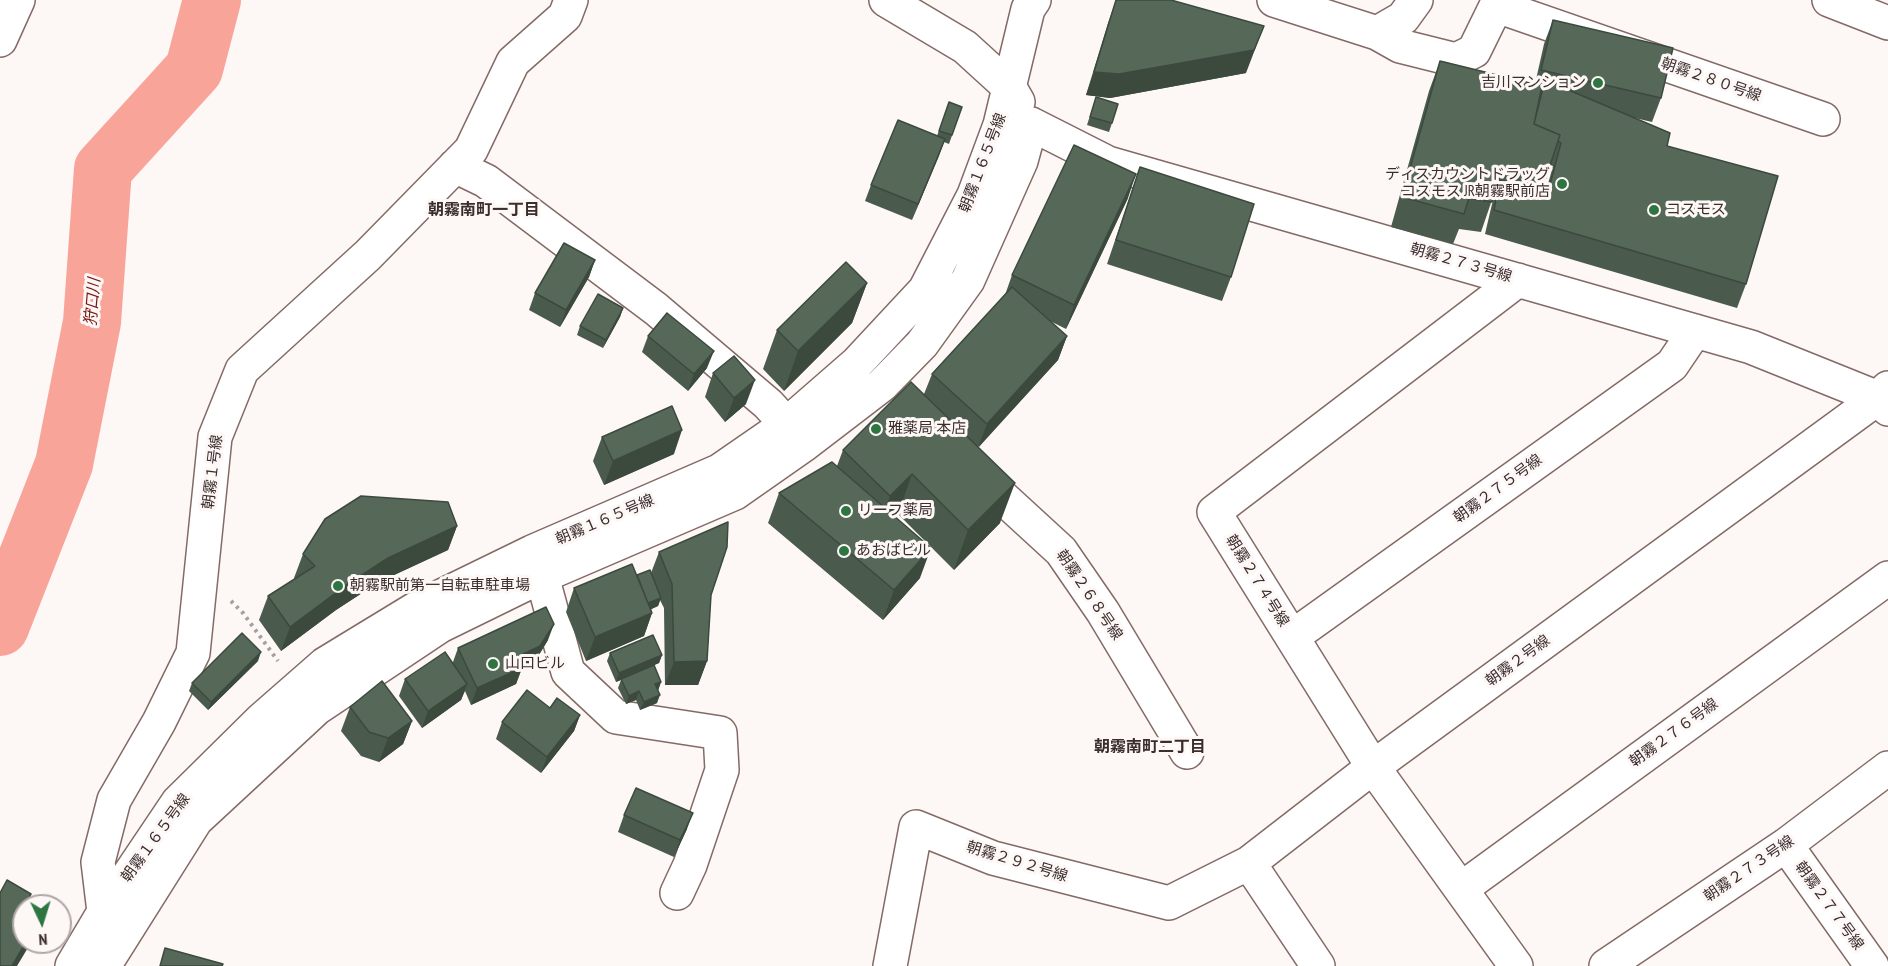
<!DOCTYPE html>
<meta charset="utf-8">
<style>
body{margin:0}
#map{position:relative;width:1888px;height:966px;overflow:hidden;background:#fdf7f6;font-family:"PT Sans Narrow",sans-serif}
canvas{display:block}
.north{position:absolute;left:12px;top:894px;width:60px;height:60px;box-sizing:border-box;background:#fdf7f6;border:2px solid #afa7a6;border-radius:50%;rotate:176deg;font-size:16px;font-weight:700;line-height:24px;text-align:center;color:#3a2e2d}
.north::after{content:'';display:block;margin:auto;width:21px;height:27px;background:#2f7541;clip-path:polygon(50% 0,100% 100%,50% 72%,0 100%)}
</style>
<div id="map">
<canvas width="1888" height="966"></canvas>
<div class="north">N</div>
</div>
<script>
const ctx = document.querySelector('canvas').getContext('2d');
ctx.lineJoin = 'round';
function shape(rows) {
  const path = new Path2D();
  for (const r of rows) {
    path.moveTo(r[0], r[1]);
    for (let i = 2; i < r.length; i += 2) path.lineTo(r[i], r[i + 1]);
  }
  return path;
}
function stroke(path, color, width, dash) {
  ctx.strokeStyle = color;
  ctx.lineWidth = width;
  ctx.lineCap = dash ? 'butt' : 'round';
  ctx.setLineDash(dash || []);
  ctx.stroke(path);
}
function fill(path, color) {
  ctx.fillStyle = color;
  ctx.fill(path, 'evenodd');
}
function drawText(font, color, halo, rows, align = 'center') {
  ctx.font = font + ' "PT Sans Narrow","Noto Sans JP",sans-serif';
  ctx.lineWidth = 6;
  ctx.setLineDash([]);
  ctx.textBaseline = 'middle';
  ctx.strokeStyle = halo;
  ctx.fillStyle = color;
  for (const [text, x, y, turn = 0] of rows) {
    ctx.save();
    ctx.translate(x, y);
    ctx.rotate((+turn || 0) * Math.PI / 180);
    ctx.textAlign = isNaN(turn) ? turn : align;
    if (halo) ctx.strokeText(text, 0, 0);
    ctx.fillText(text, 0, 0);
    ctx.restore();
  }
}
const river = shape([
 [0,627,64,464,92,322,103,169,194,69,212,0]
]);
const path = shape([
 [231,601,243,613,278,661]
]);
const minor = shape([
 [886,0,965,47,1010,88,1018,102],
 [1274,0,1377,33,1400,46,1456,60,1474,51,1499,0],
 [1829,0,1888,23],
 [1497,6,1823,119],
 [1377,33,1403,18,1416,0],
 [0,40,18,0],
 [1031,124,1108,163,1751,347,1878,398,1888,409],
 [455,166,486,181,656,309,768,404,802,441],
 [976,473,1061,551,1103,612,1187,752],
 [533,556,542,576,568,672,616,717,720,733,722,770,690,865,677,893],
 [1292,637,1672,365,1695,331],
 [1786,845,1872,966],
 [1461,889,1888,578],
 [104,912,98,862,114,800,159,722,193,653,215,437,242,370,368,255,471,150,513,62,565,16,571,0],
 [72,966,104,912,178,802,261,720,325,664,417,608,532,552,719,471,787,424,857,363,925,290,974,195,1000,125,1028,9,1034,0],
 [104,966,196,820,317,708,440,626,542,576,735,493,805,444,882,385,922,344,968,280,1021,161,1031,124],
 [890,966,916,827,993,858,1169,903,1249,863],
 [1318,966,1249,863,1373,767,1878,398,1888,388],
 [1516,966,1373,767,1214,512,1518,280],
 [1606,966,1786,845,1888,768]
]);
const wall = shape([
 [1116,0,1246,73,1110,98,1086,95,1108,23],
 [1553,20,1661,98,1652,122,1635,118,1667,146,1746,284,1737,308,1485,234,1492,204,1494,198,1493,197,1481,232,1459,229,1453,244,1391,227,1429,91,1440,61,1535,84,1544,44],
 [1550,165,1553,166,1546,191,1541,190],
 [1096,97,1112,123,1109,132,1087,125],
 [949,102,962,107,949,144,944,142,912,220,865,201,871,185,937,136],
 [1140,167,1231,277,1222,301,1107,264],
 [1128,198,1066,329,1050,321,1067,336,1058,360,978,447,1000,523,954,570,898,514,895,517,920,578,883,620,768,523,779,493,837,466,843,450,924,394,932,374,1005,295,1012,275],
 [595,260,589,277,560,327,529,310,535,293],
 [867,283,852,323,784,391,763,369,777,330],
 [623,308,620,317,603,348,577,335,580,326],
 [648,336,707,368,688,391,642,352],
 [713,373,746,404,725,422,705,397],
 [602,437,674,454,604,485,593,461],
 [457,526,448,550,379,582,336,610,281,651,259,620,268,596,295,579,294,578,303,554],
 [659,552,711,595,707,661,698,685,665,685,664,608,660,600,658,606,651,609,652,613,644,636,586,661,566,612,574,588,637,575,651,573],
 [548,640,534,663,522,668,516,684,471,705,465,691,461,700,422,728,399,696,405,679,453,662,458,648],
 [610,653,662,655,659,663,654,665,661,682,658,691,657,703,640,710,636,700,626,704,618,688,621,680,616,682,607,661],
 [258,661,208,710,189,691,192,683],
 [350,707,412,721,403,744,379,762,361,756,341,731],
 [580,715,574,731,541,773,496,739,502,722],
 [624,815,687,829,674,857,618,832]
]);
const shadedWall = shape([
 [1264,26,1246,73,1110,98,1086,95,1094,72],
 [945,139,939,156,912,220,918,204],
 [1136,174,1128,198,1066,329,1074,305],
 [595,260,589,277,560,327,566,310],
 [867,283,852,323,784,391,798,351],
 [623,308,620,317,603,348,606,340],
 [1067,336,1058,360,978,448,987,424],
 [714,351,707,368,688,391,694,374],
 [755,380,746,404,725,422,734,398],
 [682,430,674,454,604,485,613,461],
 [912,474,898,514,876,536,890,496],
 [1015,483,1000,523,954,570,968,530],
 [457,526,448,550,379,582,336,610,281,651,290,627,345,586,388,558],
 [931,548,920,578,883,620,894,590],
 [661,598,658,606,639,615,642,606],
 [652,613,644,636,586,661,595,637],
 [554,624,548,640,534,663,522,668,516,684,471,705,477,688,517,657],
 [261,652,258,661,208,710,211,702],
 [662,655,659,663,616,682,619,673],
 [707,661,698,685,665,685,674,662],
 [661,682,658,690,652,693,655,684],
 [467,684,461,700,422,728,428,711],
 [639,691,636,700,626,704,629,696],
 [660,695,657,703,640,710,644,702],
 [580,715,574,731,541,773,547,757],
 [412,721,403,744,379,762,388,738],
 [693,813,687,829,674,857,680,840],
 [26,942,30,942,29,946,17,966,12,966]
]);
const building = shape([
 [1116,0,1171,0,1264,26,1254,50,1119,74,1094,72,1116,0],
 [1553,20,1673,48,1661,98,1541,70,1553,20],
 [1440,61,1542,86,1534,124,1560,135,1546,178,1502,167,1492,202,1469,198,1464,214,1402,197,1440,61],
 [1545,80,1670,133,1667,146,1778,176,1746,284,1494,210,1500,180,1548,192,1561,143,1558,141,1560,135,1534,124,1545,80],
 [1096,97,1118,104,1112,123,1090,117,1096,97],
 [949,102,962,107,952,135,939,131,949,102],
 [898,120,945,139,918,204,871,185,898,120],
 [1074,145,1136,174,1074,305,1012,275,1074,145],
 [1140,167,1254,204,1231,277,1116,240,1140,167],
 [564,243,595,260,566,310,535,293,564,243],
 [846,262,867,283,798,351,777,330,846,262],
 [1012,287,1067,336,987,424,932,374,1012,287],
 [598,294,623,308,606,340,580,326,598,294],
 [667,313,714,351,694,374,648,336,667,313],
 [734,356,755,380,734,398,713,373,734,356],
 [911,382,1015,483,968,530,912,474,890,496,843,450,911,382],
 [672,406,682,430,613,461,602,437,672,406],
 [832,462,931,548,894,590,779,493,832,462],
 [361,496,448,502,457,526,388,558,345,586,290,627,268,596,315,566,303,554,325,519,361,496],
 [728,522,727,547,711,595,707,661,674,662,672,584,659,552,728,522],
 [632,564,652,613,595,637,574,588,632,564],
 [650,570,661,598,648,603,637,575,650,570],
 [546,607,554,624,540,646,517,657,522,668,477,688,458,648,546,607],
 [242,633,261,652,211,702,192,683,242,633],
 [653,635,662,655,619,673,610,653,653,635],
 [445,652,467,684,428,711,405,679,445,652],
 [654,665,661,682,655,684,660,695,644,702,639,691,629,696,621,679,654,665],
 [382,681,412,721,388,738,369,732,350,707,382,681],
 [527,690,550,708,557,698,580,715,547,757,502,722,527,690],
 [636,788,693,813,680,840,624,815,636,788],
 [7,880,31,894,20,913,24,915,24,942,26,942,12,966,0,966,0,893,7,880],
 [165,948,223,964,222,966,160,966,165,948]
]);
const markers = [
 [1598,83,6,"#2f7541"],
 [1562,184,6,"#2f7541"],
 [1654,210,6,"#2f7541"],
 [876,429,6,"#2f7541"],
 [846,511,6,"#2f7541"],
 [844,551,6,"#2f7541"],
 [338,586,6,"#2f7541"],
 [493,664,6,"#2f7541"]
];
const streetNames = [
 ["朝霧２８０号線",1711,80,19],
 ["朝霧１６５号線",983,163,-69],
 ["朝霧２７３号線",1461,263,16],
 ["朝霧１号線",213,472,-83],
 ["朝霧２７５号線",1498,489,-36],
 ["朝霧１６５号線",605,520,-23],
 ["朝霧２７４号線",1257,581,58],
 ["朝霧２６８号線",1089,595,56],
 ["朝霧２号線",1518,661,-36],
 ["朝霧２７６号線",1674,733,-36],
 ["朝霧１６５号線",156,838,-54],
 ["朝霧２９２号線",1017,862,17],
 ["朝霧２７３号線",1749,869,-34],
 ["朝霧２７７号線",1829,906,54]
];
const poiNames = [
 ["吉川マンション",1586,83,"right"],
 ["ディスカウントドラッグ",1550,175,"right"],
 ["コスモス JR朝霧駅前店",1550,192,"right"],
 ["コスモス",1666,210],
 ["雅薬局 本店",888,429],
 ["リーフ薬局",858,511],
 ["あおばビル",856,551],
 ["朝霧駅前第一自転車駐車場",350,586],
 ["山口ビル",505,664]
];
const neighbourhoodNames = [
 ["朝霧南町一丁目",484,210],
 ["朝霧南町二丁目",1150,747]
];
const waterNames = [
 ["狩口川",93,302,-85]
];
stroke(river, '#f9a498', 58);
stroke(minor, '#846a65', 36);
stroke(path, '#a79e9d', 4, [3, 4.5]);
stroke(minor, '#fff', 33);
fill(wall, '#4a5a4d');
fill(shadedWall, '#3c4a3e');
fill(building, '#566959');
stroke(building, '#3c4a3e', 1.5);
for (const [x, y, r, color] of markers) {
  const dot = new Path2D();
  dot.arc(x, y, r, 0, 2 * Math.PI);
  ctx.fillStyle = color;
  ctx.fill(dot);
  stroke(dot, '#fdf7f6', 2);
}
drawText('15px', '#3a2e2d', '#fdf7f6', streetNames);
drawText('15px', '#3a2e2d', '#fdf7f6', poiNames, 'left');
drawText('bold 16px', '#3a2e2d', '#fdf7f6', neighbourhoodNames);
drawText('italic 16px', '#771610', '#fdf7f6', waterNames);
</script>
